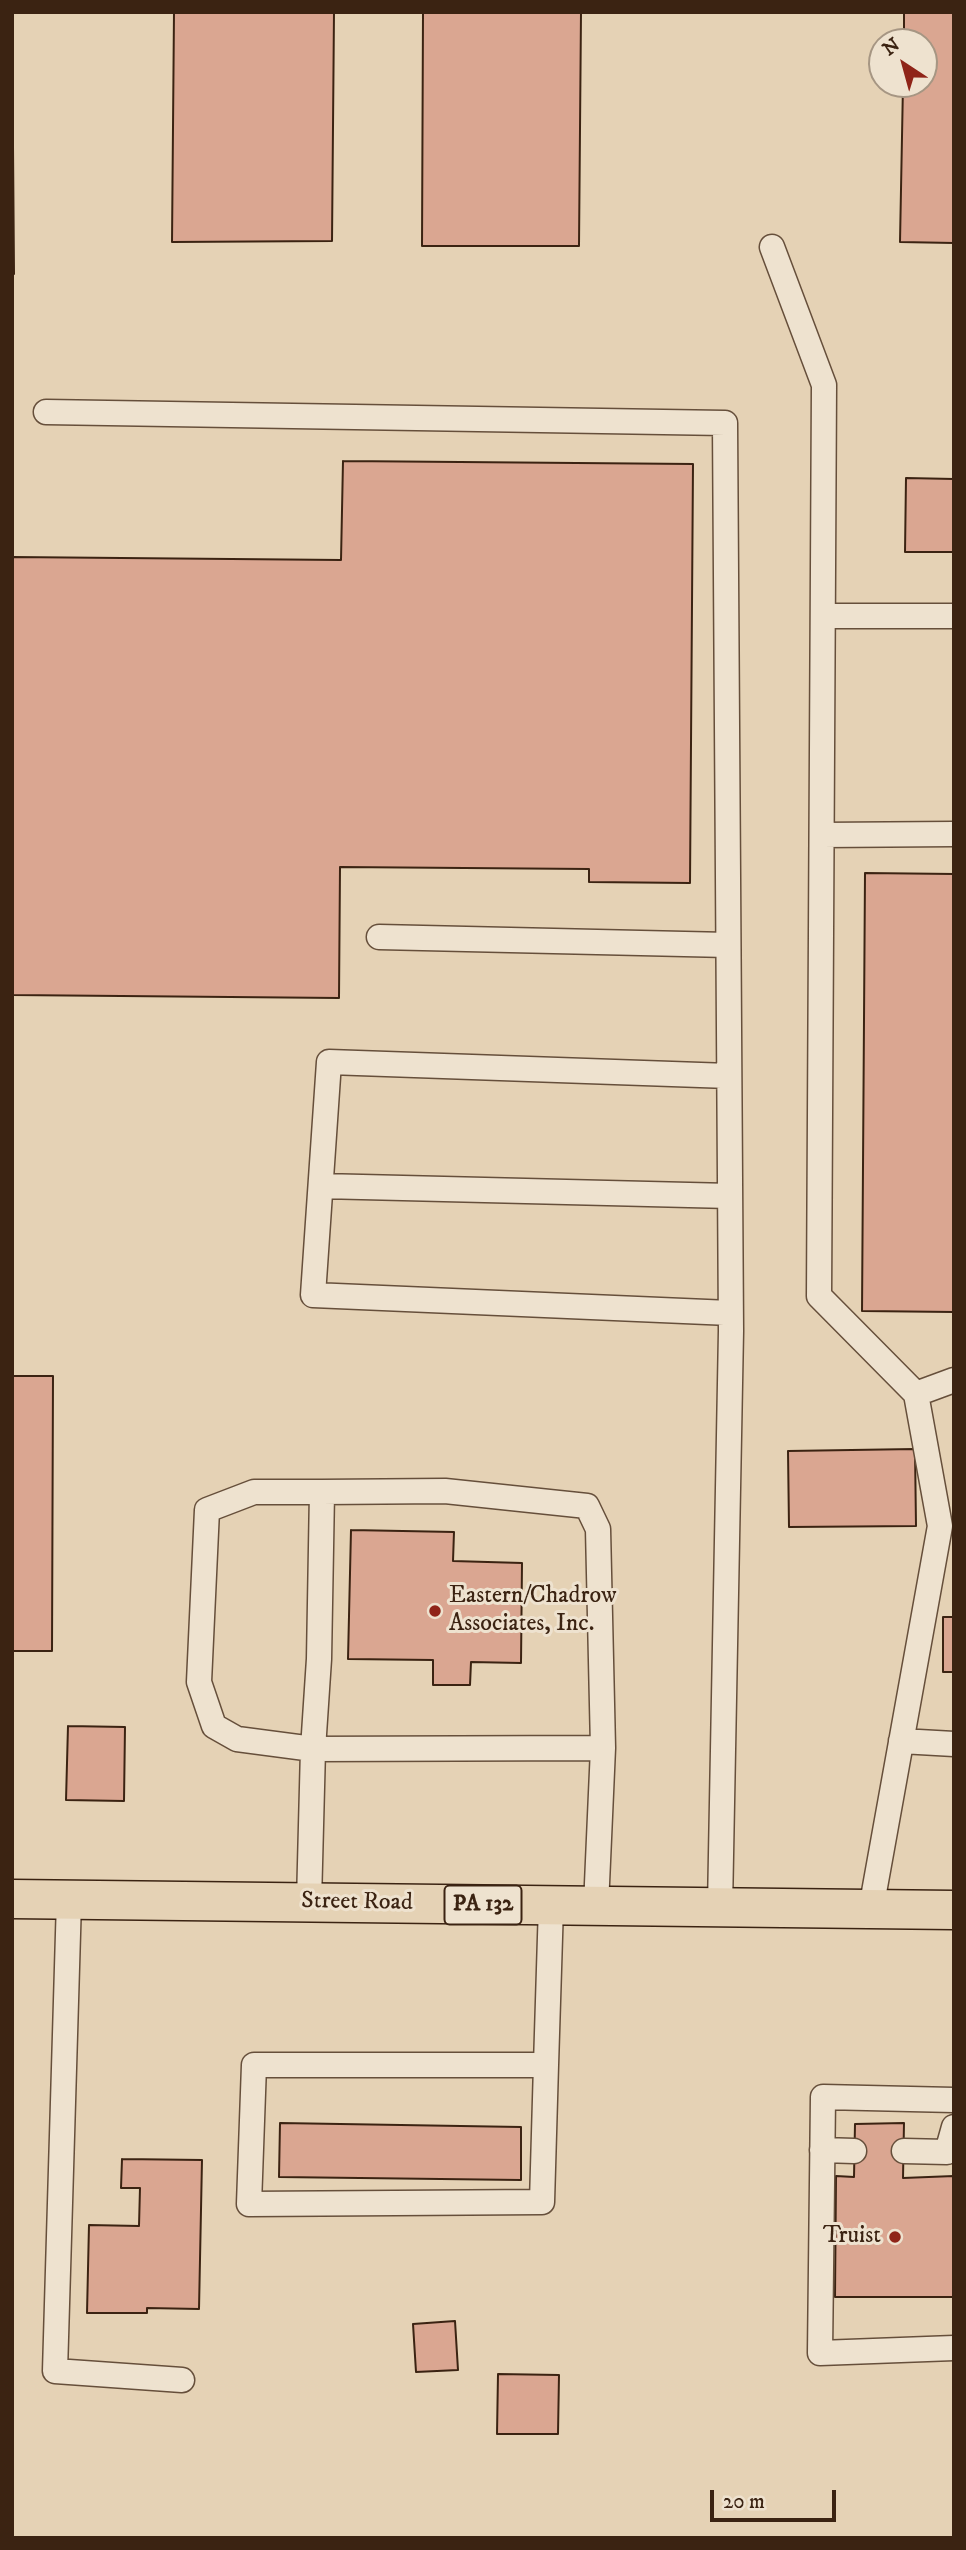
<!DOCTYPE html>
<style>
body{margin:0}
#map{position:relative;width:966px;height:2550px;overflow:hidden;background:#e5d2b5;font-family:"IM FELL DW Pica",serif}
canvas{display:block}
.frame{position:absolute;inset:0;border:14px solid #3b2312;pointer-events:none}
.north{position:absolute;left:868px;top:28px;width:70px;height:70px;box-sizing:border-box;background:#eee2cf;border:2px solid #a69683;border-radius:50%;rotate:324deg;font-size:19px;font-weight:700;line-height:28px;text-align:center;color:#3b2312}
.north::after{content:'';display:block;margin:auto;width:24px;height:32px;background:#8f2418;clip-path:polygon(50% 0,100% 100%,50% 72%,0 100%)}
.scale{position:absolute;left:710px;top:2490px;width:126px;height:32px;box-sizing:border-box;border:4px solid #3b2312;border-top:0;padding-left:9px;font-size:21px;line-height:24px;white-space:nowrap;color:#3b2312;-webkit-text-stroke:5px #eee2cf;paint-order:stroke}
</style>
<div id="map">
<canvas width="966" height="2550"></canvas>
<div class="frame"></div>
<div class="north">N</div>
<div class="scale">20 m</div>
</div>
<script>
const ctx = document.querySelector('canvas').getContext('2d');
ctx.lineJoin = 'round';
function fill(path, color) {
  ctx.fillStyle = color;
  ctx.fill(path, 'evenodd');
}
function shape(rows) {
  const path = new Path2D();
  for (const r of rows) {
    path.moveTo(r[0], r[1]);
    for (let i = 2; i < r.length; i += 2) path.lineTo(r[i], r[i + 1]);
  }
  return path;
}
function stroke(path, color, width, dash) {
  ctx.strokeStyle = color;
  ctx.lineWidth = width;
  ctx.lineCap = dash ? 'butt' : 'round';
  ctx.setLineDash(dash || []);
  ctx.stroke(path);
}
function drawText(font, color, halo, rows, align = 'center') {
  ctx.font = font + ' "IM FELL DW Pica",serif';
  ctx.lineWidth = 6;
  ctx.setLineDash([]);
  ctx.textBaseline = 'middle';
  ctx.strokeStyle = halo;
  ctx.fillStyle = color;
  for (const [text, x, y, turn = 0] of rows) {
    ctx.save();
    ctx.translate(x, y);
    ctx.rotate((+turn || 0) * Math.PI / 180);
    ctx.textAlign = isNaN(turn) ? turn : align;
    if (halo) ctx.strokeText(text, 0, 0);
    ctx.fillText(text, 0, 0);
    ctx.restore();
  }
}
const building = shape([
 [174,12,334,12,332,241,172,242,174,12],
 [423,12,581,12,579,246,422,246,423,12],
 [904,12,954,12,954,243,900,242,903,84,924,84,924,42,904,42,904,12],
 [12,19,14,274,12,274,12,19],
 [343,461,693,464,690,883,589,882,589,869,340,867,339,998,12,995,12,557,341,560,343,461],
 [906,478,954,479,954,552,905,552,906,478],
 [865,873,954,874,954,1312,862,1311,865,873],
 [12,1376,53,1376,52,1651,12,1651,12,1376],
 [915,1449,916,1526,789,1527,788,1451,915,1449],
 [351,1530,454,1532,453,1561,522,1563,521,1663,471,1662,470,1685,433,1685,433,1660,348,1659,351,1530],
 [943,1617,954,1617,954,1672,943,1672,943,1617],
 [68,1726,125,1727,124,1801,66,1800,68,1726],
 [280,2123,521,2127,521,2180,279,2177,280,2123],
 [904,2123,903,2178,954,2176,954,2297,835,2297,836,2176,854,2177,855,2124,904,2123],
 [122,2159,202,2160,199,2309,147,2308,147,2313,87,2313,89,2225,139,2226,140,2188,121,2188,122,2159],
 [455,2321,458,2370,416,2372,413,2324,455,2321],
 [498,2374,559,2375,558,2434,497,2434,498,2374]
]);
const lane = shape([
 [772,247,824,385,819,1296,916,1394,940,1526,871,1909],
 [46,412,725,423,731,1331,720,1907],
 [823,616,954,616],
 [822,835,954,834],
 [379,937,728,945],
 [729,1076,329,1062,313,1295,730,1313],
 [321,1186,730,1196],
 [916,1394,954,1380],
 [322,1492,319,1659,313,1749,237,1739,214,1726,199,1682,207,1510,254,1492,322,1492,445,1491,587,1506,598,1529,603,1748],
 [901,1741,954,1744],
 [69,1900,55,2371,182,2380],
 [309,1902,313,1749,603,1748,596,1906],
 [546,2065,254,2065,249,2204,542,2202,546,2065,551,1905],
 [954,2100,823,2097,820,2353,954,2348],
 [822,2150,854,2151],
 [904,2151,947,2152,954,2127]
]);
const primary = shape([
 [12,1899,954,1910]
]);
const markers = [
 [435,1611,7,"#8f2418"],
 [895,2237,7,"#8f2418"]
];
const shields = [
 [483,1905,77]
];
const shieldNames = [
 ["PA 132",483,1905]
];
const poiNames = [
 ["Eastern/Chadrow",449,1597],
 ["Associates, Inc.",449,1625],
 ["Truist",881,2237,"right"]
];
const streetNames = [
 ["Street Road",357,1903,1]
];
fill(building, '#daa691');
stroke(building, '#3b2312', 2);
stroke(lane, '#664f3b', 27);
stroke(primary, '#3b2312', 41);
stroke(lane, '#eee2cf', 24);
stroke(primary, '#e5d2b5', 38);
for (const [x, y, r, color] of markers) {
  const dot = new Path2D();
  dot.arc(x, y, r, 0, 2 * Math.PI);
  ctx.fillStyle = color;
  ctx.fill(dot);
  stroke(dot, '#eee2cf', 2.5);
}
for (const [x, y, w] of shields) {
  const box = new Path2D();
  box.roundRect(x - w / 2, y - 19.5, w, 39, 5);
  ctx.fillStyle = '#eee2cf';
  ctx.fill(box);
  stroke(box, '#3b2312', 2);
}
drawText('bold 23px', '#3b2312', null, shieldNames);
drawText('24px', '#3b2312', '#eee2cf', poiNames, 'left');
drawText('24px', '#3b2312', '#eee2cf', streetNames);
</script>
